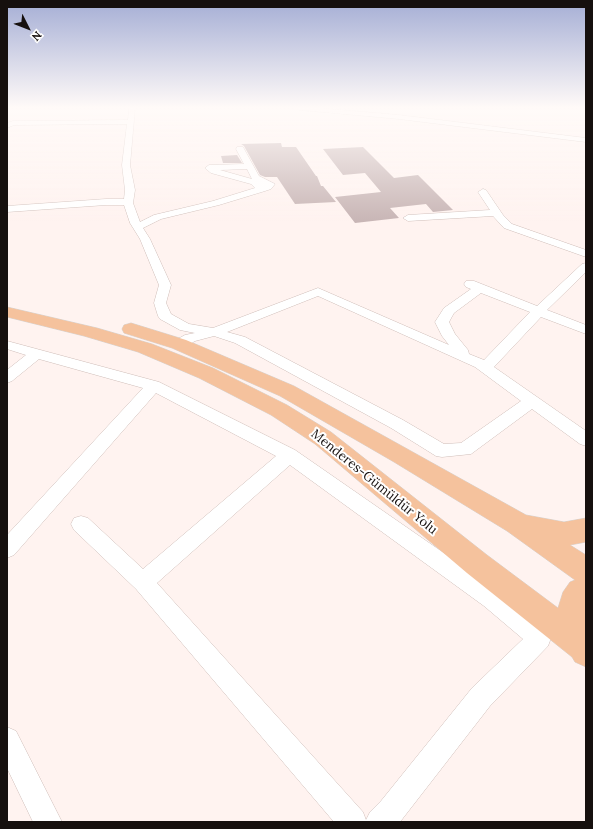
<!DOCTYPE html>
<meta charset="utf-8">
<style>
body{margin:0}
#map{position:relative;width:593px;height:829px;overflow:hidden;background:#fff3f0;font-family:Lora,serif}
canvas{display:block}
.frame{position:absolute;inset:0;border:8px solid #16100e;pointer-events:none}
.north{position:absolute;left:8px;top:8px;width:40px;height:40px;-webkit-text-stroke:3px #fff;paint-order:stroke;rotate:132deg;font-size:11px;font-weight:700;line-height:16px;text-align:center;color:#16100e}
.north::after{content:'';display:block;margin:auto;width:14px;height:18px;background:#16100e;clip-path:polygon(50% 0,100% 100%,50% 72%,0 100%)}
</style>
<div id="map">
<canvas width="593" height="829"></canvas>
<div class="frame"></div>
<div class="north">N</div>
</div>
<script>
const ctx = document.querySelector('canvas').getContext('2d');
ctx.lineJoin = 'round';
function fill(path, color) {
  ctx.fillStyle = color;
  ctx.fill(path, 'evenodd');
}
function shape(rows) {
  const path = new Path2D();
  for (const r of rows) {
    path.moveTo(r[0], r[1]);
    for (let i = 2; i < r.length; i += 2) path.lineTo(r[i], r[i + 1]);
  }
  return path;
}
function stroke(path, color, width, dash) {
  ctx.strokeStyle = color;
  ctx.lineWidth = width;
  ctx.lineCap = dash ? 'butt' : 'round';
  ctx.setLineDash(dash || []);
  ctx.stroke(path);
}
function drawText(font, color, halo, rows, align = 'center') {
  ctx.font = font + ' Lora,serif';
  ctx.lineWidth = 4;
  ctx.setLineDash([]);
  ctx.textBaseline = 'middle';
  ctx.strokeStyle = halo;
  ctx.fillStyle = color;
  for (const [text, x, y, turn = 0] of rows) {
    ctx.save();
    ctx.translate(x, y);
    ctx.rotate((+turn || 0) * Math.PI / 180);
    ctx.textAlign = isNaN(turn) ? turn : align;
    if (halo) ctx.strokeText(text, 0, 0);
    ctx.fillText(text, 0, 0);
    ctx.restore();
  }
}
const building = shape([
 [281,143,282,147,296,147,316,176,317,176,321,186,323,186,336,202,295,204,277,177,265,177,260,175,244,146,241,144],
 [363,147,394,178,418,175,453,210,433,212,426,204,390,208,399,218,355,223,335,197,381,192,365,173,343,175,323,149],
 [237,155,242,163,223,163,221,156]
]);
const street = shape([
 [129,108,135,108,130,165,135,190,133,203,140,222,154,215,213,201,255,188,251,184,211,173,205,168,209,165,244,164,236,149,237,147,243,147,259,176,275,184,271,189,265,191,219,205,161,219,143,228,150,239,171,285,166,303,171,314,189,324,213,328,318,288,449,345,442,336,435,322,444,308,471,289,466,287,464,284,466,281,474,281,537,306,582,264,586,263,586,272,547,310,586,325,586,334,541,317,494,367,586,431,586,446,580,444,532,409,471,454,442,457,436,456,391,428,235,343,214,336,195,341,184,347,179,348,174,347,172,344,174,341,185,335,195,333,180,330,160,319,158,316,154,303,159,285,140,239,130,223,124,205,106,205,7,212,7,206,106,199,124,199,125,190,122,165,127,124,14,125,7,128,7,123,13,121,128,120,129,108],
 [247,169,252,179,220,170,247,169],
 [481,293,530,312,484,360,469,354,468,350,455,334,449,322,454,313,481,293],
 [318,296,475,367,521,401,461,443,444,444,403,420,245,337,227,332,318,296],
 [297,108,320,108,399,115,586,138,586,142,399,119,300,110,297,108],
 [483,189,486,190,503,215,512,224,586,250,586,257,504,228,493,216,408,221,403,218,408,215,490,210,478,192,483,189],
 [7,341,159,382,295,450,500,592,548,630,551,638,548,646,490,706,400,822,334,822,136,589,74,530,71,524,74,518,81,516,88,518,143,569,276,456,156,393,14,555,7,558,7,535,143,388,39,359,12,381,7,383,7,370,26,355,7,349,7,341],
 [290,465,484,606,523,639,472,688,381,801,370,812,366,820,363,812,157,583,290,465],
 [7,727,16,731,62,822,33,822,7,768,7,727]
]);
const primary = shape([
 [7,307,97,328,152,344,213,368,287,405,331,432,487,555,558,608,563,592,570,582,575,580,507,531,394,462,280,396,172,348,124,333,122,329,124,325,131,323,186,340,294,386,526,515,564,522,586,518,586,542,570,545,586,555,586,667,575,662,572,657,467,573,315,444,271,415,199,378,138,352,84,336,7,317,7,307]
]);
const streetNames = [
 ["Menderes-Gümüldür Yolu",374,482,39]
];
fill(building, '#c7b4b4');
stroke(street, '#cfbdb8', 1);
stroke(primary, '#d5d4d4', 1);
fill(street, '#fff');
fill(primary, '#f5c29d');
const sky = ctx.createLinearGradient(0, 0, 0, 224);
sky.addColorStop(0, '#a5aed5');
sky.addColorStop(0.48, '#fffaf8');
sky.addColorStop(1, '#fffaf800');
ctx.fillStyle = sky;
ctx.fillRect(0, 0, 593, 224);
drawText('13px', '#16100e', '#fff', streetNames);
</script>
